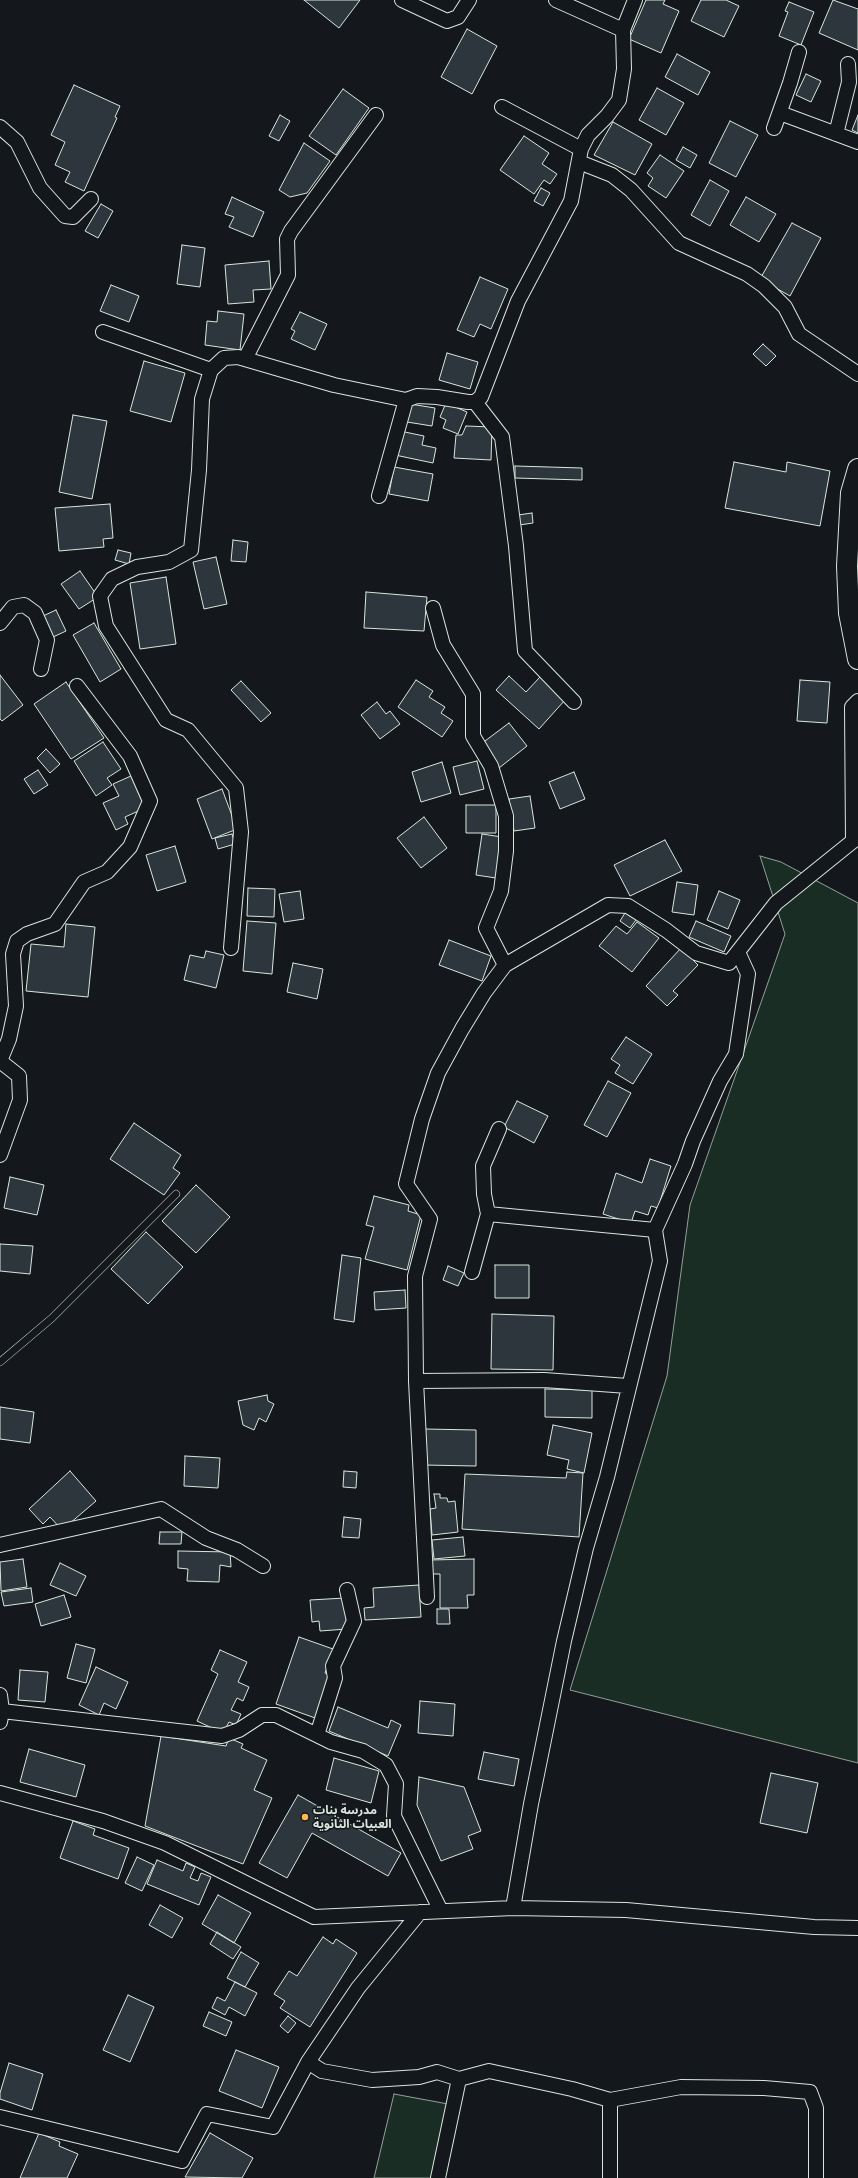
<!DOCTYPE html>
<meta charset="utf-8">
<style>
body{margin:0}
canvas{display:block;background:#14181c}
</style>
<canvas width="858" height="2178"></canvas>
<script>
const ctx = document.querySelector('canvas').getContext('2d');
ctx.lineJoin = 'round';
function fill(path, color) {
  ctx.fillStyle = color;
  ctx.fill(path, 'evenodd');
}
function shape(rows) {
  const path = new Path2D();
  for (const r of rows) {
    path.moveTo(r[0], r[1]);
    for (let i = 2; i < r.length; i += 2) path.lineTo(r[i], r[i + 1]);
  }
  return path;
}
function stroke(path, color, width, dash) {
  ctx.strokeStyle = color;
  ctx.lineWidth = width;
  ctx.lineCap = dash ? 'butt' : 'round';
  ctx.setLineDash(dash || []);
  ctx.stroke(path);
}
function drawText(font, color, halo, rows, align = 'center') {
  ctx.font = font + ' Lato,"Noto Sans Arabic",sans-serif';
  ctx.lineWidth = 3;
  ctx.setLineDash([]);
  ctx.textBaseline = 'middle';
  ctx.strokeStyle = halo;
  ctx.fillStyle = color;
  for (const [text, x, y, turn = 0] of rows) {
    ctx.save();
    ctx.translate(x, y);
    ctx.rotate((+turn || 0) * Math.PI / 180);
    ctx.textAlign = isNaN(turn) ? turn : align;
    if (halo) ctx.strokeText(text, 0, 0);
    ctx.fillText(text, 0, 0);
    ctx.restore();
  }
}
const green = shape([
 [760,856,781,862,858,903,858,1763,570,1690,667,1376,690,1205,785,934,760,856],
 [394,2094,448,2104,435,2178,374,2178,394,2094]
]);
const building = shape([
 [304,0,360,0,339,28,304,0],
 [646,0,665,0,663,4,679,11,661,53,629,39,646,0],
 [701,0,726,0,739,6,724,37,691,21,701,0],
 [833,0,858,9,858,50,819,33,833,0],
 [789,2,814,12,801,45,779,36,788,12,785,11,789,2],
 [467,29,497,46,472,94,441,77,467,29],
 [677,54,710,72,698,95,665,77,677,54],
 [806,74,821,81,811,102,796,95,806,74],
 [74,85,120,106,115,117,117,118,84,191,65,182,70,172,55,165,65,142,51,135,74,85],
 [657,88,684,103,666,135,639,120,657,88],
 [343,89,369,108,336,155,309,136,343,89],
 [280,115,290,121,279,141,269,136,280,115],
 [858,115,858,133,852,130,858,115],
 [730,121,758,135,736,177,709,163,730,121],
 [613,122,652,144,635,175,594,155,613,122],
 [524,136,549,153,542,164,557,174,550,184,544,180,534,194,500,170,524,136],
 [304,143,330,161,307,193,290,197,279,190,304,143],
 [683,147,697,155,690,168,676,160,683,147],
 [660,155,684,171,666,198,648,186,653,178,647,173,660,155],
 [710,180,729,191,710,226,691,215,710,180],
 [541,188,550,193,543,206,534,201,541,188],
 [232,197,264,212,253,237,229,227,234,217,225,214,232,197],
 [746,197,776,214,759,242,730,225,746,197],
 [101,204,113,211,98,238,85,231,101,204],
 [792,223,821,238,790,296,760,279,792,223],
 [182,245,205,248,200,287,177,284,182,245],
 [269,261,271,289,253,290,254,302,228,304,225,265,269,261],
 [480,277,508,289,491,329,480,324,474,337,457,330,480,277],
 [111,285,139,296,129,322,100,311,111,285],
 [218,311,244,314,240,350,205,345,207,321,217,322,218,311],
 [300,312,327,324,315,350,291,339,295,331,291,329,300,312],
 [763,344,776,356,766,366,753,354,763,344],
 [447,353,478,362,470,389,439,380,447,353],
 [144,361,185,373,171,422,130,411,144,361],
 [446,403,467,412,458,434,443,428,446,420,440,417,446,403],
 [410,404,435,408,432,426,407,422,410,404],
 [73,415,107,421,92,499,59,492,73,415],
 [466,426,492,427,491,460,454,458,456,435,462,435,466,426],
 [400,431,424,436,422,445,436,448,433,463,395,455,400,431],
 [734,462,786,472,787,462,830,471,820,526,725,508,734,462],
 [515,466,582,468,582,480,515,478,515,466],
 [394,467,433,474,428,501,389,494,394,467],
 [110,504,113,538,103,539,104,547,59,551,55,508,110,504],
 [532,513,533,523,519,525,518,515,532,513],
 [233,540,248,542,246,562,231,561,233,540],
 [118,550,131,553,129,564,115,560,118,550],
 [216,557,227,604,204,609,193,562,216,557],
 [80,571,98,597,79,609,61,584,80,571],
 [166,577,176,644,140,649,130,583,166,577],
 [366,592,427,597,424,631,364,628,366,592],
 [56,610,66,631,53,637,43,616,56,610],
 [94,623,121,669,100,682,73,635,94,623],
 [0,675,23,705,2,721,0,719,0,675],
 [509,676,526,692,540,677,565,700,539,729,496,690,509,676],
 [416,680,433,691,429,697,445,707,441,713,453,721,442,737,398,707,416,680],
 [800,680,830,682,827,723,797,721,800,680],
 [241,681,271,713,261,722,231,690,241,681],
 [66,682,104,738,71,759,34,704,66,682],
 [377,702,386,714,390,711,400,724,380,739,361,715,377,702],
 [509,723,527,746,499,768,481,744,509,723],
 [103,742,121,769,107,778,112,785,96,796,74,761,103,742],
 [46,749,60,764,50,773,37,758,46,749],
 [477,761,484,789,460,795,453,767,477,761],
 [442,762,451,793,421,802,412,772,442,762],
 [38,770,48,785,34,794,24,779,38,770],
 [574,772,585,799,560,809,549,782,574,772],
 [131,776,145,808,125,817,128,824,116,830,103,803,119,796,113,784,131,776],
 [222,789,237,829,212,839,197,799,222,789],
 [530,796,535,828,514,831,509,799,530,796],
 [466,805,496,805,496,833,466,833,466,805],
 [424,817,447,848,421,868,397,838,424,817],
 [232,834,235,844,218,849,215,838,232,834],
 [482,834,502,837,496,878,476,875,482,834],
 [665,840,682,871,630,896,614,865,665,840],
 [175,846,186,882,157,891,146,855,175,846],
 [677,882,698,885,694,915,672,912,677,882],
 [248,888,275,889,274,917,247,916,248,888],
 [300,891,304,919,284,922,279,894,300,891],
 [719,891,740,900,728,929,707,920,719,891],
 [625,913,636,920,630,928,620,921,625,913],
 [247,921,276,923,272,974,243,971,247,921],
 [696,921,731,936,724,952,689,937,696,921],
 [637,922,659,938,632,972,599,946,616,926,627,934,637,922],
 [66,924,95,927,88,997,26,991,31,944,64,947,66,924],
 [449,940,491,956,482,981,439,965,449,940],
 [681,948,698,965,673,991,678,995,667,1006,646,986,681,948],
 [206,951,224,955,216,988,184,980,190,955,204,958,206,951],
 [293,963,323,969,317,999,287,992,293,963],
 [626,1037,652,1054,633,1084,615,1073,620,1065,611,1059,626,1037],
 [608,1081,631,1093,607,1137,584,1125,608,1081],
 [517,1101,548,1116,534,1143,504,1127,517,1101],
 [134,1123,181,1155,173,1168,180,1173,164,1195,110,1159,134,1123],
 [650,1159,671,1166,658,1208,651,1206,648,1215,635,1211,631,1223,603,1214,616,1173,642,1183,650,1159],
 [10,1177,44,1185,37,1215,4,1208,10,1177],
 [196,1185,230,1217,196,1253,162,1221,196,1185],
 [374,1196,409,1205,408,1211,421,1215,407,1270,365,1259,374,1227,366,1225,374,1196],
 [146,1232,183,1267,148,1304,111,1269,146,1232],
 [0,1244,33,1246,30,1274,0,1271,0,1244],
 [342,1255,361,1258,354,1322,334,1319,342,1255],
 [495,1265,529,1265,529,1298,495,1298,495,1265],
 [448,1266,464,1273,458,1286,443,1280,448,1266],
 [405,1290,406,1308,375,1310,374,1292,405,1290],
 [492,1314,554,1316,553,1370,491,1369,492,1314],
 [545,1389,592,1390,592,1418,545,1417,545,1389],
 [267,1395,268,1401,274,1404,266,1422,259,1418,254,1430,243,1425,238,1401,267,1395],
 [0,1407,34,1412,30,1443,0,1439,0,1407],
 [553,1425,592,1433,584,1473,567,1469,569,1460,547,1455,553,1425],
 [424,1429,476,1430,476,1466,423,1465,424,1429],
 [185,1456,220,1458,218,1488,184,1486,185,1456],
 [70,1471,96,1501,62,1530,50,1517,43,1524,29,1509,70,1471],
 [344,1471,357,1472,356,1488,343,1487,344,1471],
 [567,1472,583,1473,579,1537,462,1529,465,1474,566,1478,567,1472],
 [434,1494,440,1494,440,1498,447,1498,448,1502,455,1501,458,1532,432,1535,430,1509,436,1508,434,1494],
 [344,1517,361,1519,359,1538,342,1537,344,1517],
 [160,1532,182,1532,181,1544,159,1544,160,1532],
 [463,1537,465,1556,434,1559,432,1540,463,1537],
 [178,1551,230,1552,231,1567,220,1565,219,1582,187,1581,188,1569,178,1568,178,1551],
 [23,1559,27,1587,1,1591,0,1562,23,1559],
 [474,1559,474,1595,467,1595,468,1608,440,1608,440,1574,431,1574,430,1560,474,1559],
 [60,1563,86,1576,76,1596,50,1585,60,1563],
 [419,1585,421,1617,365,1620,364,1608,374,1607,373,1588,419,1585],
 [31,1588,33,1602,4,1606,1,1592,31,1588],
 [64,1595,71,1617,41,1626,35,1604,64,1595],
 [345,1598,347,1629,320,1631,319,1621,312,1622,310,1600,345,1598],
 [437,1609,449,1609,450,1624,437,1624,437,1609],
 [299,1637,333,1649,325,1673,332,1676,318,1719,276,1704,299,1637],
 [76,1644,95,1649,86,1683,67,1678,76,1644],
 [220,1650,247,1662,238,1682,249,1687,243,1701,237,1698,231,1710,241,1714,236,1725,229,1722,223,1733,197,1721,218,1674,211,1670,220,1650],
 [96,1667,128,1682,116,1709,104,1703,99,1715,79,1705,96,1667],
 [20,1670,48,1672,45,1702,18,1700,20,1670],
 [420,1701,455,1704,453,1736,418,1733,420,1701],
 [338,1707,388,1728,391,1720,401,1725,388,1756,329,1731,338,1707],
 [161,1736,226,1746,229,1738,243,1744,241,1748,267,1760,254,1790,272,1798,243,1864,145,1826,161,1736],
 [29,1749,85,1765,76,1797,20,1782,29,1749],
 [484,1752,519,1759,514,1786,478,1779,484,1752],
 [334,1758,379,1771,371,1803,326,1790,334,1758],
 [771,1773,818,1783,807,1833,760,1823,771,1773],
 [419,1777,464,1787,481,1831,468,1836,473,1849,441,1861,417,1805,419,1777],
 [298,1795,401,1853,388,1876,312,1833,287,1878,259,1863,298,1795],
 [73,1821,95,1829,93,1835,129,1848,118,1879,60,1858,73,1821],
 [137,1857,154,1865,142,1891,125,1883,137,1857],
 [157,1860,183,1871,186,1863,195,1867,190,1878,198,1881,201,1873,211,1877,199,1905,147,1884,157,1860],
 [218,1895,251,1913,234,1943,202,1924,218,1895],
 [160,1905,183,1918,172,1938,149,1925,160,1905],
 [217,1932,241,1947,233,1959,210,1944,217,1932],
 [323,1937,333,1944,336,1939,357,1953,310,2027,280,2008,285,2001,274,1994,289,1971,297,1976,323,1937],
 [241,1952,259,1963,245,1987,227,1978,241,1952],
 [235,1982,257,1993,245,2016,229,2007,225,2015,212,2008,217,1997,225,2001,235,1982],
 [128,1995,154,2007,130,2062,103,2050,128,1995],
 [209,2012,232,2022,226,2036,203,2026,209,2012],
 [288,2016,296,2023,288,2033,280,2026,288,2016],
 [236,2050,279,2067,262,2108,219,2091,236,2050],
 [9,2063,43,2074,32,2110,0,2099,0,2093,9,2063],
 [39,2133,60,2142,59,2146,78,2154,67,2178,20,2178,39,2133],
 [210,2133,253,2158,242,2178,185,2177,210,2133]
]);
const lane = shape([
 [0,1362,52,1318,176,1194]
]);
const street = shape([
 [402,0,447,21,458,17,469,0],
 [556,0,623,30],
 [502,107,581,149],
 [780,113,858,142],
 [0,127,17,142,40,188,65,216,73,217,91,199],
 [774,128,790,83,799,52],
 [836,134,849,82,848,64],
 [579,162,612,175,631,190,679,243,747,274,764,286,785,307,799,334,858,374],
 [103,332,211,370],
 [245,359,288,275,287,239,291,231,376,115],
 [475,402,502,437,516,546,525,651,574,702],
 [379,496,406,400],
 [433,608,443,645,473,694,473,736,491,766,506,816,506,851,501,891,486,928,505,965],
 [0,623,13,607,24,605,35,613,47,640,41,669],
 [231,948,241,832,236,788,188,730,166,720,106,626,100,596,112,579,137,567,169,562,191,550,199,470,202,399,211,370,224,358,238,357,334,385,406,400,417,396,437,397,468,402,475,402,481,397,518,301,571,201,581,149,588,135,607,116,619,100,624,69,623,30,635,0],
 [0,1061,9,1039,16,1006,13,954,17,941,27,934,55,924,84,882,107,872,130,847,150,801,130,756,77,686],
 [0,1061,19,1076,20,1100,0,1155],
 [488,1214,655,1230],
 [472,1272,488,1214,484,1194,483,1166,499,1129],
 [416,1381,544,1380,628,1386],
 [0,1545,161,1509,206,1538,237,1550,263,1566],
 [427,1597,416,1381,415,1276,430,1219,406,1184,422,1119,438,1073,462,1029,484,993,505,965,608,905,628,906,666,930,696,953,729,963,776,903,853,841,852,707,858,701],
 [0,1695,2,1711,0,1722],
 [2,1711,222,1736,239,1730,262,1715,276,1715,331,1742,363,1751,386,1765,396,1784,394,1816,441,1911],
 [317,1735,335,1678,333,1666,354,1621,347,1590],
 [0,1793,103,1821,165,1843,314,1917,513,1908,626,1910,814,1927,858,1928],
 [513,1908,531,1804,564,1641,586,1548,607,1477,660,1261,655,1230,685,1164,693,1141,720,1081,736,1054,748,974,738,952],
 [308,2062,322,2071,372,2080,419,2077,437,2072,459,2079,489,2071,572,2089,610,2100,681,2087,764,2088,810,2092,816,2108,816,2178],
 [610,2100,610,2178],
 [0,2117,182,2161,207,2114,273,2127,308,2062,358,1988,420,1912],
 [438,2178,459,2079]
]);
const secondary = shape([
 [858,469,851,493,847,566,849,613,858,659]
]);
const markers = [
 [305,1817,4,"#ffb74d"]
];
const poiNames = [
 ["مدرسة بنات",313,1810],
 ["العبيات الثانوية",313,1824]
];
fill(green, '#1a2d24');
stroke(green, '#939e99', 1);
fill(building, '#2c363c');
stroke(building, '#d8e6dc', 1);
stroke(lane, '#d8e6dc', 8);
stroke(street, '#d8e6dc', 16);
stroke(secondary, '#d8e6dc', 22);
stroke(lane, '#14181c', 7);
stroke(street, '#14181c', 14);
stroke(secondary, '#14181c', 20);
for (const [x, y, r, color] of markers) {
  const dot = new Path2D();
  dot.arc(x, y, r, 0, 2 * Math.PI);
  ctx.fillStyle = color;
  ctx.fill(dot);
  stroke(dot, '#14181c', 1.5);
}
drawText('bold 12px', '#d8e6dc', '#14181c', poiNames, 'left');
</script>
